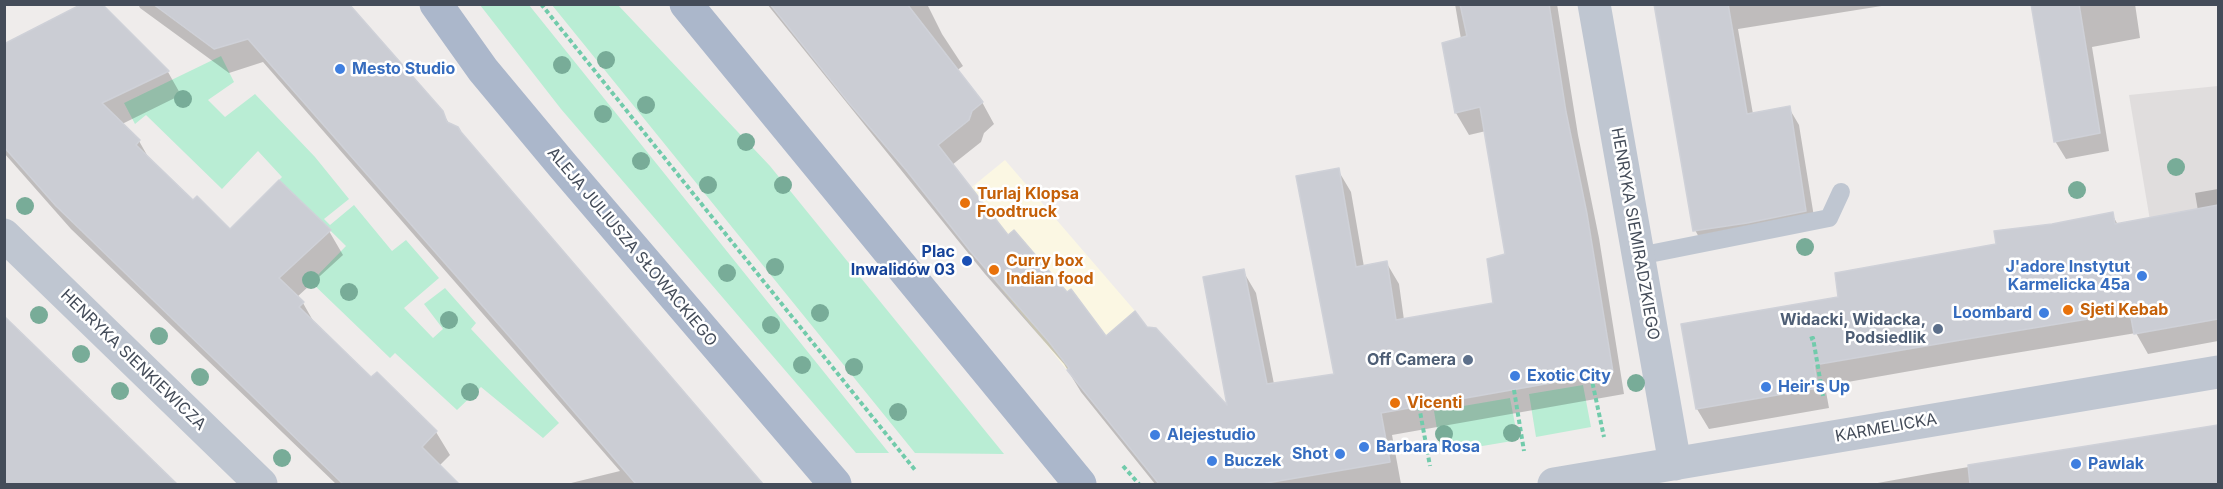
<!DOCTYPE html>
<meta charset="utf-8">
<style>
body{margin:0}
#map{position:relative;width:2223px;height:489px;overflow:hidden;background:#efeceb;font-family:Inter,sans-serif}
canvas{display:block}
.frame{position:absolute;inset:0;border:6px solid #444c59;pointer-events:none}
</style>
<div id="map">
<canvas width="2223" height="489"></canvas>
<div class="frame"></div>
</div>
<script>
const ctx = document.querySelector('canvas').getContext('2d');
ctx.lineJoin = 'round';
function fill(path, color) {
  ctx.fillStyle = color;
  ctx.fill(path, 'evenodd');
}
function shape(rows) {
  const path = new Path2D();
  for (const r of rows) {
    path.moveTo(r[0], r[1]);
    for (let i = 2; i < r.length; i += 2) path.lineTo(r[i], r[i + 1]);
  }
  return path;
}
function stroke(path, color, width, dash) {
  ctx.strokeStyle = color;
  ctx.lineWidth = width;
  ctx.lineCap = dash ? 'butt' : 'round';
  ctx.setLineDash(dash || []);
  ctx.stroke(path);
}
function drawText(font, color, halo, rows, align = 'center') {
  ctx.font = font + ' Inter,sans-serif';
  ctx.lineWidth = 5;
  ctx.setLineDash([]);
  ctx.textBaseline = 'middle';
  ctx.strokeStyle = halo;
  ctx.fillStyle = color;
  for (const [text, x, y, turn = 0] of rows) {
    ctx.save();
    ctx.translate(x, y);
    ctx.rotate((+turn || 0) * Math.PI / 180);
    ctx.textAlign = isNaN(turn) ? turn : align;
    if (halo) ctx.strokeText(text, 0, 0);
    ctx.fillText(text, 0, 0);
    ctx.restore();
  }
}
const commercial = shape([
 [1005,160,1135,311,1067,370,940,213]
]);
const education = shape([
 [2218,86,2218,319,2168,328,2129,95]
]);
const green = shape([
 [480,5,529,5,889,453,856,453,561,109],
 [552,5,618,5,770,166,1004,454,915,453],
 [221,56,234,82,208,100,225,117,255,94,315,157,349,199,324,219,330,225,354,205,392,251,406,240,439,278,404,308,433,338,443,329,424,304,445,288,476,323,471,329,559,423,543,438,481,387,457,410,395,353,390,358,311,282,346,246,279,180,282,177,258,151,222,189,146,115,135,124,124,103],
 [1583,385,1591,427,1536,437,1529,394],
 [1510,398,1518,440,1441,453,1434,411]
]);
const shadow = shape([
 [100,4,168,72,181,95,122,124,139,141,151,162,193,203,230,231,329,231,343,255,297,297,303,303,316,326,371,379,436,432,450,455,439,466,457,484,336,484,71,229,4,153,4,46],
 [138,4,348,4,442,112,450,125,759,484,567,484,620,471,263,62,229,73,140,8],
 [767,4,927,4,942,34,963,66,956,71,982,102,994,124,984,133,981,142,952,165,1008,237,1106,338,1147,328,1230,410,1243,271,1256,293,1274,384,1336,375,1338,170,1351,192,1364,267,1386,262,1399,284,1404,320,1495,304,1507,256,1486,131,1469,135,1456,113,1461,39,1455,4,1557,4,1578,135,1599,238,1624,394,1392,435,1401,484,1155,484,1081,392,1064,364,985,274],
 [1655,4,1894,4,1738,29,1753,114,1789,108,1799,125,1816,229,1705,248,1695,230],
 [2032,4,2135,4,2140,38,2092,47,2109,151,2066,159,2055,141],
 [2218,189,2218,341,2148,354,2136,333,1973,360,1825,386,1829,408,1709,429,1697,409,1839,298,2052,226,2112,214,2118,225,2198,211,2195,193],
 [4,319,176,484,4,484],
 [2218,425,2218,484,1872,484,1933,473]
]);
const building = shape([
 [82,4,102,4,169,71,102,103,140,140,136,145,193,200,197,196,230,229,279,180,331,230,279,278,304,302,299,307,371,377,377,372,437,431,422,447,459,484,343,484,56,206,4,147,4,44,82,4],
 [153,4,349,4,443,111,447,122,458,127,461,132,763,484,636,484,516,344,248,39,214,49,153,4],
 [770,4,907,4,983,102,972,111,969,120,938,145,1008,235,1014,230,1067,292,1071,289,1106,336,1135,311,1147,327,1156,328,1227,405,1203,277,1244,269,1267,384,1334,374,1296,176,1339,168,1356,267,1387,261,1396,320,1493,303,1487,259,1505,254,1480,107,1455,113,1442,43,1467,36,1460,4,1549,4,1566,112,1587,214,1613,372,1381,413,1390,462,1261,484,1159,484,1067,370,1069,368,1049,342,971,252,906,170,849,103,770,4],
 [1654,4,1728,4,1747,114,1790,106,1806,211,1747,223,1693,231,1654,4],
 [2031,4,2079,4,2100,133,2054,142,2031,4],
 [2218,205,2218,319,2134,334,2130,312,1961,340,1814,365,1818,388,1696,409,1681,324,1838,297,1835,273,1996,244,1994,231,2052,224,2113,212,2115,224,2218,205],
 [4,316,140,448,177,484,4,484,4,316],
 [2218,425,2218,484,1970,484,1968,465,2218,425]
]);
const path = shape([
 [541,4,915,470],
 [1810,339,1813,338,1823,396],
 [1591,376,1604,437],
 [1514,390,1524,451],
 [1419,406,1430,466],
 [1123,466,1139,484]
]);
const service = shape([
 [1639,256,1829,218,1841,192]
]);
const minor = shape([
 [1594,4,1675,464],
 [4,235,261,484],
 [1554,484,2218,372]
]);
const primary = shape([
 [436,4,483,70,563,166,835,484],
 [686,4,1080,484]
]);
const trees = [
 [606,60],
 [562,65],
 [183,99],
 [646,105],
 [603,114],
 [746,142],
 [641,161],
 [2176,167],
 [708,185],
 [783,185],
 [2077,190],
 [25,206],
 [1805,247],
 [775,267],
 [727,273],
 [311,280],
 [349,292],
 [820,313],
 [39,315],
 [449,320],
 [771,325],
 [159,336],
 [81,354],
 [802,365],
 [854,367],
 [200,377],
 [1636,383],
 [120,391],
 [470,392],
 [898,412],
 [1512,433],
 [1444,434],
 [282,458]
];
const markers = [
 [340,69,6,"#3f7fe0"],
 [965,203,6,"#e8710a"],
 [967,261,6,"#1a4fb4"],
 [994,270,6,"#e8710a"],
 [2142,276,6,"#3f7fe0"],
 [2068,310,6,"#e8710a"],
 [2044,313,6,"#3f7fe0"],
 [1938,329,6,"#5c6f8a"],
 [1468,360,6,"#5c6f8a"],
 [1515,376,6,"#3f7fe0"],
 [1766,387,6,"#3f7fe0"],
 [1395,403,6,"#e8710a"],
 [1155,435,6,"#3f7fe0"],
 [1364,447,6,"#3f7fe0"],
 [1340,454,6,"#3f7fe0"],
 [1212,461,6,"#3f7fe0"],
 [2076,464,6,"#3f7fe0"]
];
const shopNames = [
 ["Mesto Studio",352,69],
 ["J'adore Instytut",2130,267,"right"],
 ["Karmelicka 45a",2130,285,"right"],
 ["Loombard",2032,313,"right"],
 ["Exotic City",1527,376],
 ["Heir's Up",1778,387],
 ["Alejestudio",1167,435],
 ["Barbara Rosa",1376,447],
 ["Shot",1328,454,"right"],
 ["Buczek",1224,461],
 ["Pawlak",2088,464]
];
const foodNames = [
 ["Turlaj Klopsa",977,194],
 ["Foodtruck",977,212],
 ["Curry box",1006,261],
 ["Indian food",1006,279],
 ["Sjeti Kebab",2080,310],
 ["Vicenti",1407,403]
];
const streetNames = [
 ["HENRYKA SIEMIRADZKIEGO",1635,234,80],
 ["ALEJA JULIUSZA SŁOWACKIEGO",632,247,50],
 ["HENRYKA SIENKIEWICZA",133,360,44],
 ["KARMELICKA",1886,428,-10]
];
const transitNames = [
 ["Plac",955,252],
 ["Inwalidów 03",955,270]
];
const serviceNames = [
 ["Widacki, Widacka,",1926,320],
 ["Podsiedlik",1926,338],
 ["Off Camera",1456,360]
];
fill(commercial, '#fbf7e3');
fill(education, '#e0dddd');
fill(green, '#b9edd4');
fill(shadow, '#0003');
fill(building, '#cbcdd4');
stroke(building, '#cfd1d8', 1.5);
stroke(path, '#71cbab', 4, [4.5, 3]);
stroke(service, '#bfc6d1', 18);
stroke(minor, '#bfc6d1', 33);
stroke(primary, '#abb7cb', 33);
ctx.fillStyle = '#78ac98';
for (const [x, y] of trees) {
  ctx.beginPath();
  ctx.arc(x, y, 9, 0, 2 * Math.PI);
  ctx.fill();
}
for (const [x, y, r, color] of markers) {
  const dot = new Path2D();
  dot.arc(x, y, r, 0, 2 * Math.PI);
  ctx.fillStyle = color;
  ctx.fill(dot);
  stroke(dot, '#fff', 2);
}
drawText('bold 16px', '#366cbe', '#fff', shopNames, 'left');
drawText('bold 16px', '#c56008', '#fff', foodNames, 'left');
drawText('16px', '#444c59', '#fff', streetNames);
drawText('bold 16px', '#164399', '#fff', transitNames, 'right');
drawText('bold 16px', '#4e5e75', '#fff', serviceNames, 'right');
</script>
